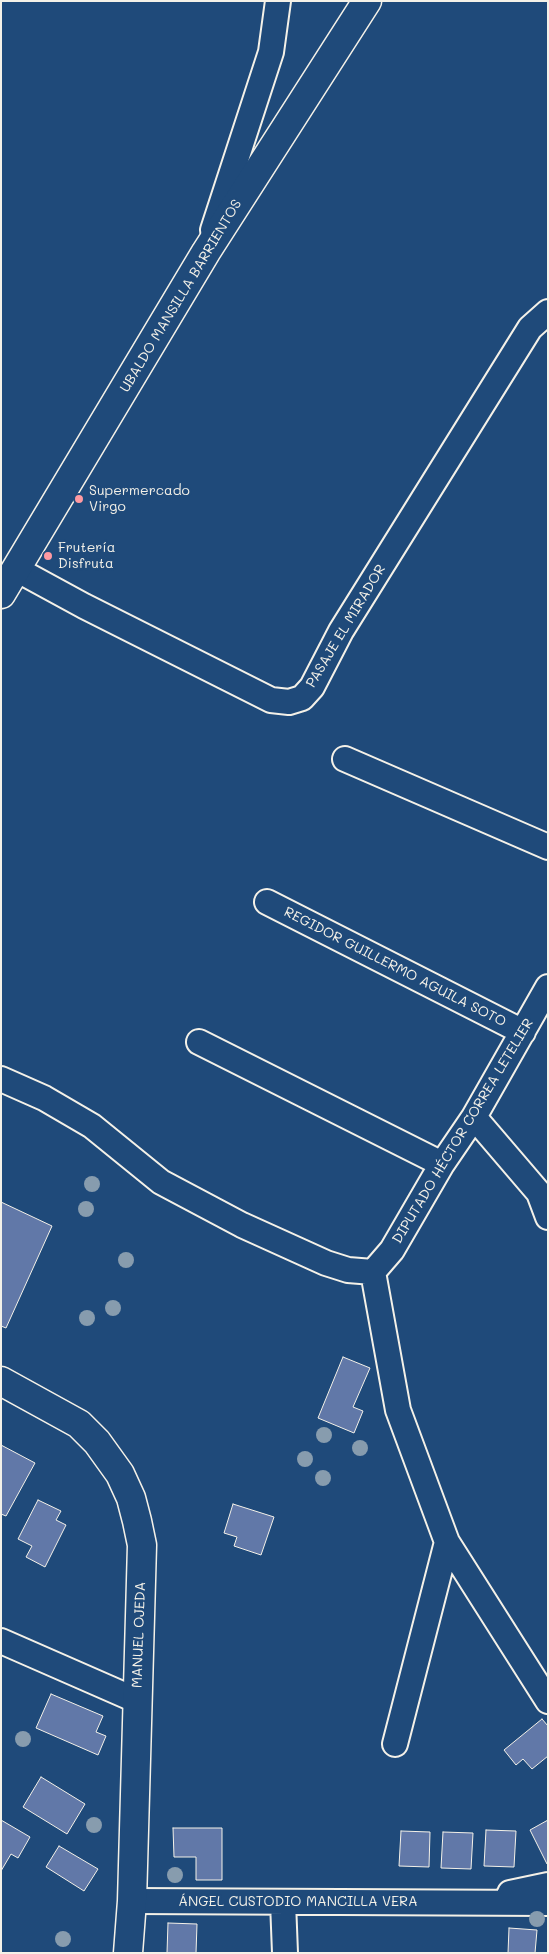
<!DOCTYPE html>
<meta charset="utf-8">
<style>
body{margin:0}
#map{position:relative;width:549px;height:1954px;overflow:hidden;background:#1f4a7a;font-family:Mali,sans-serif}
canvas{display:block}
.frame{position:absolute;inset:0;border:2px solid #f4f1e8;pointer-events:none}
</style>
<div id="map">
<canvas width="549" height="1954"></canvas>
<div class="frame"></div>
</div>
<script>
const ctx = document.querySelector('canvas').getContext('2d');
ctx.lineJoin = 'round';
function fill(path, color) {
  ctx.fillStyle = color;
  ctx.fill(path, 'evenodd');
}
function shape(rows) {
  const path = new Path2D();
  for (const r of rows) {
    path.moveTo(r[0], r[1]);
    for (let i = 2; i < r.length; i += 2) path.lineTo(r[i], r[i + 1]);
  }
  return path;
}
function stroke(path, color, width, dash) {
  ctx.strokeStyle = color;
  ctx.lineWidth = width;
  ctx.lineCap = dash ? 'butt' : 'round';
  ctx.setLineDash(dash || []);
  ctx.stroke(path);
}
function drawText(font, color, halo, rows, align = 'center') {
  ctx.font = font + ' Mali,sans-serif';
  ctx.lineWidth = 4.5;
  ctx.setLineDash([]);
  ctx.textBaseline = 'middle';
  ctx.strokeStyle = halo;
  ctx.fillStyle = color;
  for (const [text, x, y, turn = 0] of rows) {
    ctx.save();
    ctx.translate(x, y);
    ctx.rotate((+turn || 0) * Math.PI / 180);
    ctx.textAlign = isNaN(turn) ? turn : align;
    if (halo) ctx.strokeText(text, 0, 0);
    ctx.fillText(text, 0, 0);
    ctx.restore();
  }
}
const building = shape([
 [1,1202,52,1226,6,1328,1,1326,1,1202],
 [343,1357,370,1368,353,1407,363,1411,354,1433,318,1418,343,1357],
 [1,1445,35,1463,6,1516,1,1514,1,1445],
 [38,1500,61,1511,56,1520,66,1525,45,1567,26,1557,32,1546,18,1539,38,1500],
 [233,1504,274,1517,261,1555,234,1546,237,1537,224,1533,233,1504],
 [51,1694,103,1716,96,1732,106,1736,98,1755,36,1728,51,1694],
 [542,1719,548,1726,548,1756,532,1769,523,1759,516,1765,504,1750,542,1719],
 [41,1777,85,1804,67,1834,23,1807,41,1777],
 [1,1820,30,1837,18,1858,11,1854,1,1871,1,1820],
 [548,1820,548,1864,547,1864,530,1830,548,1820],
 [173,1828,222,1828,222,1880,196,1880,196,1857,174,1857,173,1828],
 [486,1830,516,1831,514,1867,484,1866,486,1830],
 [401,1831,430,1832,429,1867,399,1866,401,1831],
 [443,1832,473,1833,471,1869,441,1868,443,1832],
 [59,1846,98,1869,84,1891,46,1867,59,1846],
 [168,1923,197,1924,196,1953,167,1953,168,1923],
 [509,1928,537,1930,535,1953,508,1953,509,1928]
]);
const minor = shape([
 [213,230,271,52,278,1],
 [16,569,84,606,271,700,289,702,302,698,312,687,341,631,530,328,548,312],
 [345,759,548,847],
 [267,902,523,1032],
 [199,1042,442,1164],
 [1,1079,44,1098,92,1126,161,1182,242,1225,326,1263,348,1270,373,1272],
 [474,1117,539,1193,548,1217],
 [373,1272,398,1410,447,1542,548,1701],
 [373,1272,392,1250,442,1164,474,1117,548,987],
 [1,1641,138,1701],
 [395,1744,447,1542],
 [510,1893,548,1885],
 [132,1901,548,1903],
 [283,1902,285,1953]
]);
const tertiary = shape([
 [1,594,206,252,367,1],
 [1,1381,79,1424,97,1442,120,1474,131,1498,137,1521,142,1545,132,1901,128,1953]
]);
const trees = [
 [92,1184],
 [86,1209],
 [126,1260],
 [113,1308],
 [87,1318],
 [324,1435],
 [360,1448],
 [305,1459],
 [323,1478],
 [23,1739],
 [94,1825],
 [175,1875],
 [537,1919],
 [63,1939]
];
const markers = [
 [79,499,5,"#ff9aa2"],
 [48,556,5,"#ff9aa2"]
];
const streetNames = [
 ["UBALDO MANSILLA BARRIENTOS",181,296,-59],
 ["PASAJE EL MIRADOR",346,626,-59],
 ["REGIDOR GUILLERMO AGUILA SOTO",395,967,27],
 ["DIPUTADO HÉCTOR CORREA LETELIER",463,1131,-59],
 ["MANUEL OJEDA",139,1635,-88],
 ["ÁNGEL CUSTODIO MANCILLA VERA",298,1902]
];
const poiNames = [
 ["Supermercado",89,491],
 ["Virgo",89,507],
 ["Frutería",58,548],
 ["Disfruta",58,564]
];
fill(building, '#6178a8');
stroke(building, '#f4f1e8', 1);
stroke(minor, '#f4f1e8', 28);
stroke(tertiary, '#f4f1e8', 31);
stroke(minor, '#1f4a7a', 24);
stroke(tertiary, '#1f4a7a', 28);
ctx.fillStyle = '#879cae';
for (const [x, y] of trees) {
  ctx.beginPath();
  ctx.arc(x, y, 8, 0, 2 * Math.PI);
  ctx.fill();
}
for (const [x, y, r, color] of markers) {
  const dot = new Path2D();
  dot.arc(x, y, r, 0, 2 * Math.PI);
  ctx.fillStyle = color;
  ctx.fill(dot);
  stroke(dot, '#1f4a7a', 2);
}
drawText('14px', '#f4f1e8', '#1f4a7a', streetNames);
drawText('14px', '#f4f1e8', '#1f4a7a', poiNames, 'left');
</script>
